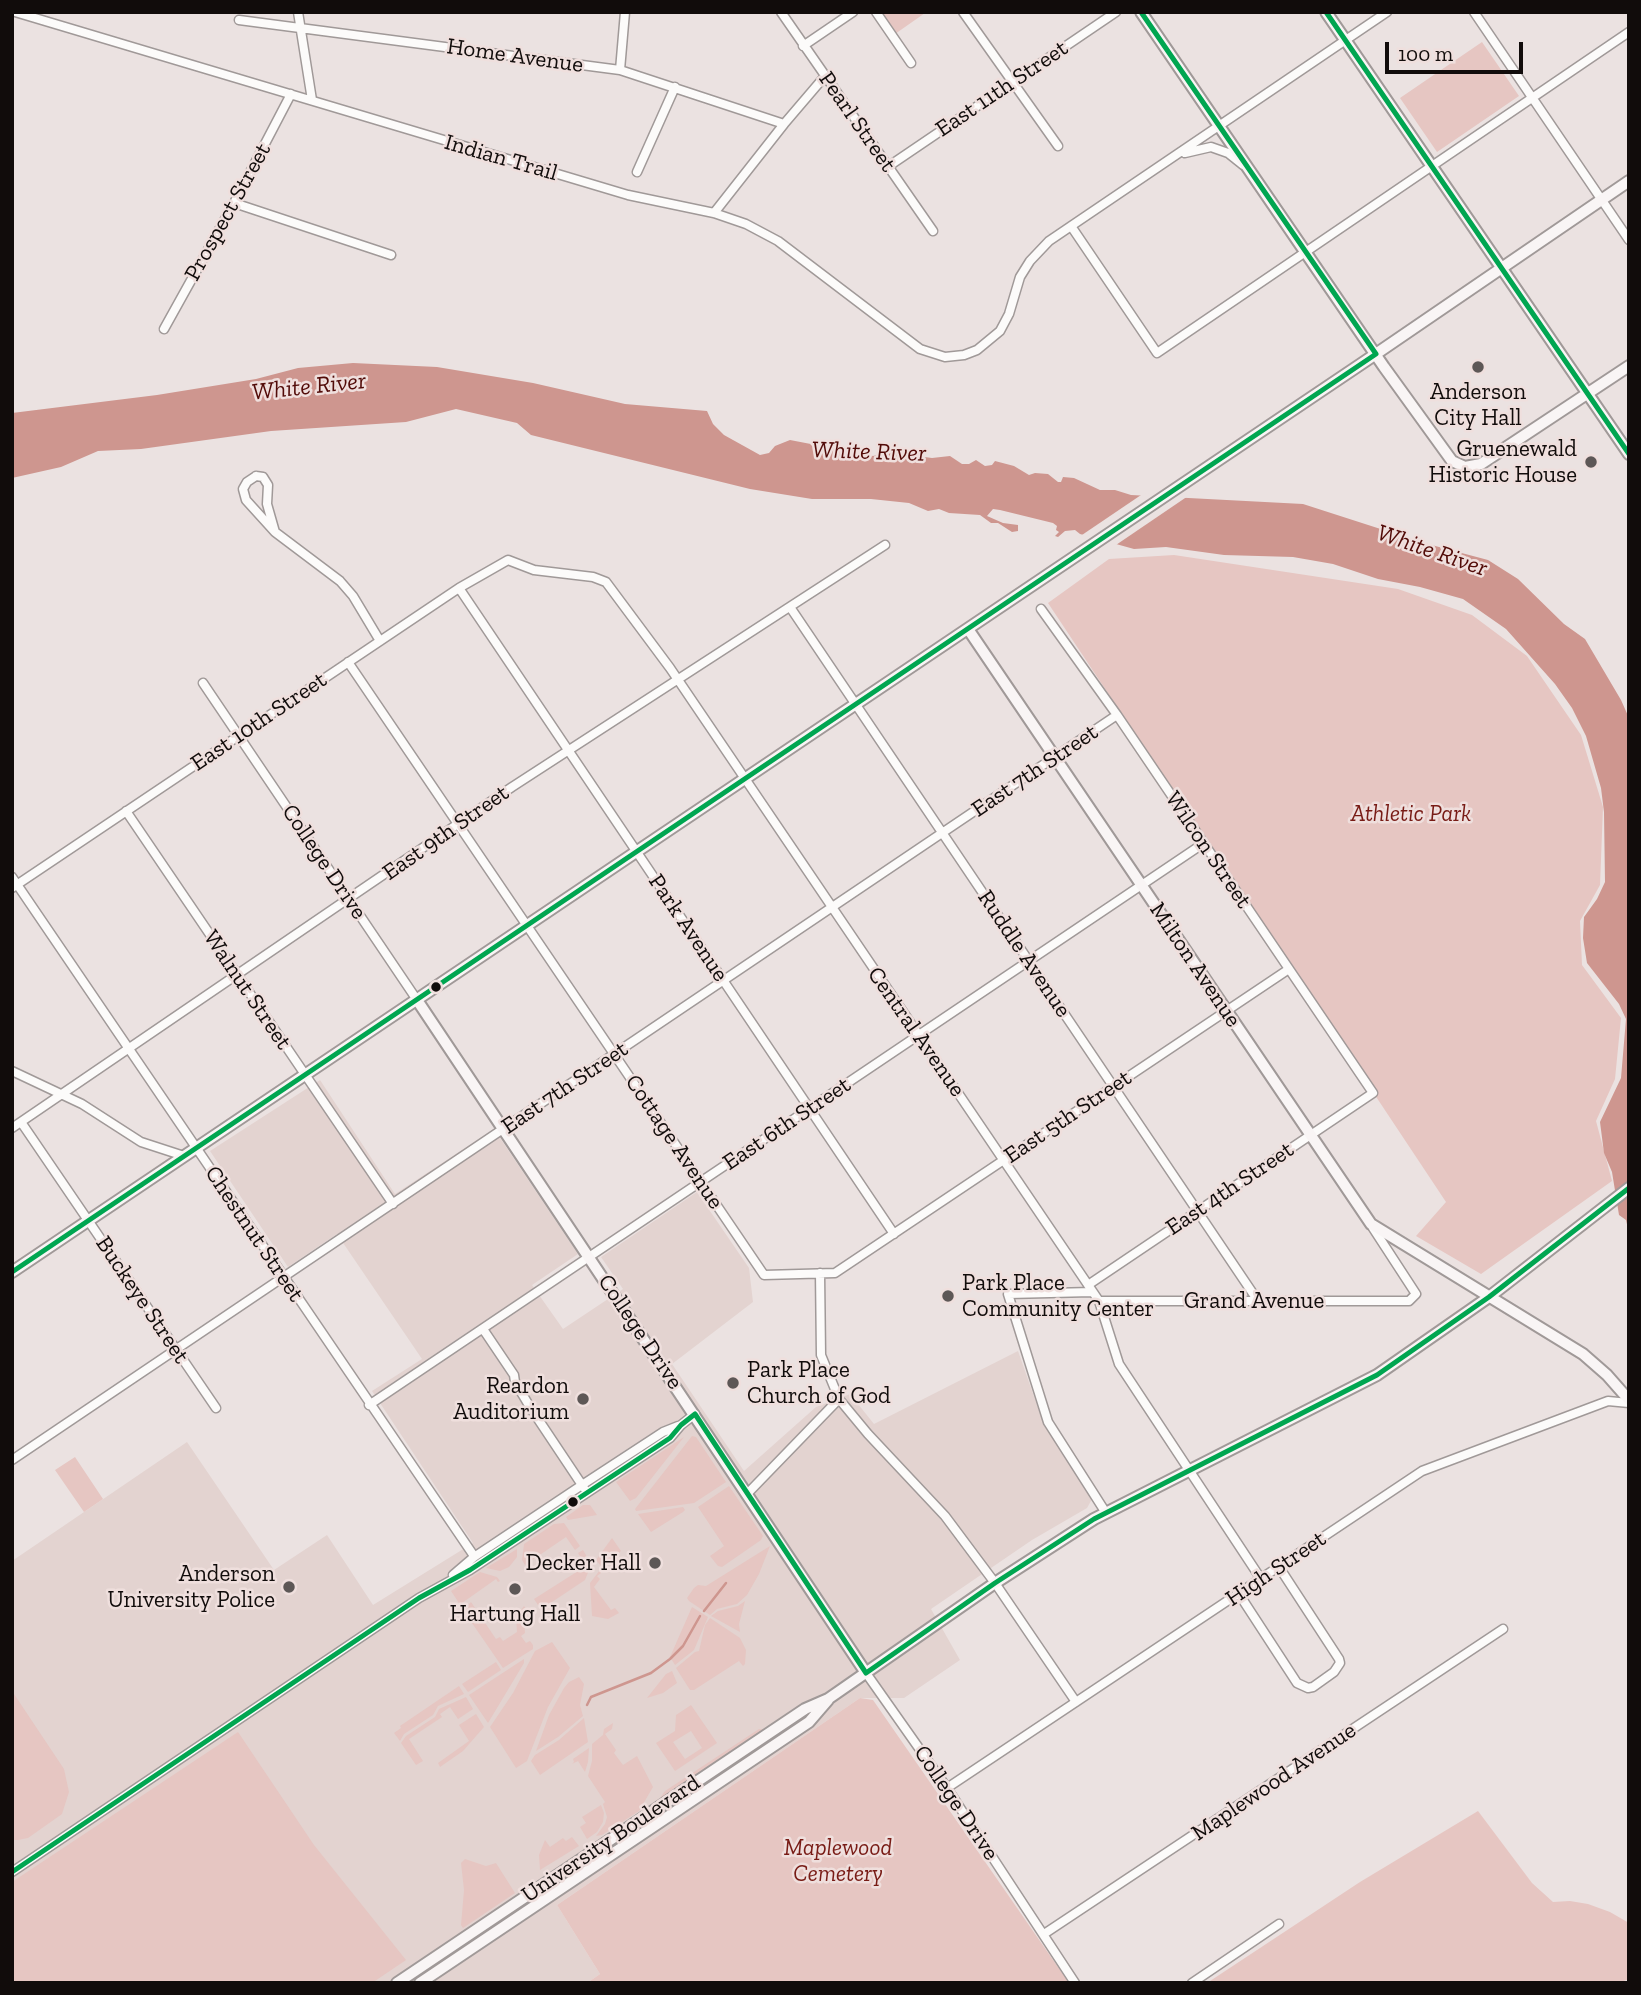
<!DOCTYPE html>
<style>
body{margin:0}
#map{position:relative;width:1641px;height:1995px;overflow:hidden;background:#ebe2e1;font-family:"Zilla Slab",serif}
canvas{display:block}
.frame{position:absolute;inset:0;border:14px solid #110c0b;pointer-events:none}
.scale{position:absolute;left:1385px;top:42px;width:138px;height:32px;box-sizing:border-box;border:4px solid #110c0b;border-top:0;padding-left:9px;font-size:21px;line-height:24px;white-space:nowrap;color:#110c0b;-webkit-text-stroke:5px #efdfdd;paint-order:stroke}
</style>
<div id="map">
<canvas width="1641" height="1995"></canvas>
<div class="frame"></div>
<div class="scale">100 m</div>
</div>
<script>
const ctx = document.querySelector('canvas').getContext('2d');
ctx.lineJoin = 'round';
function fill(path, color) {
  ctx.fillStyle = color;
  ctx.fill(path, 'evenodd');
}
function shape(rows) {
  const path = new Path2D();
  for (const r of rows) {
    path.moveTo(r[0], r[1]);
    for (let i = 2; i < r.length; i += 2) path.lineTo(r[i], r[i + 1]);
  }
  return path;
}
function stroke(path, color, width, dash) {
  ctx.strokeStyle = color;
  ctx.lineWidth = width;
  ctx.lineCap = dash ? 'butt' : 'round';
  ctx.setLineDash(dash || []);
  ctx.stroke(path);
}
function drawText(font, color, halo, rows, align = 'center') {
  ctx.font = font + ' "Zilla Slab",serif';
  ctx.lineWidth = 5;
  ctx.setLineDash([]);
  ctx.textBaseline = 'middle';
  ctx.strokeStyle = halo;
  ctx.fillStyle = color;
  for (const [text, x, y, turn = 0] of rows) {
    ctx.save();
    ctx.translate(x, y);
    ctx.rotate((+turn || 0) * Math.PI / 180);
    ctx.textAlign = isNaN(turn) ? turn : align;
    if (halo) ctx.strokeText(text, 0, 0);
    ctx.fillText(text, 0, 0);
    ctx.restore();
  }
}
const built = shape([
 [320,1080,395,1194,494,1129,578,1254,532,1285,563,1329,623,1289,601,1257,697,1192,749,1268,753,1302,672,1364,744,1471,816,1407,850,1394,874,1424,1018,1351,1044,1425,1092,1499,1087,1508,1032,1540,931,1609,960,1660,904,1698,860,1698,557,1905,600,1974,587,1983,12,1983,12,1561,187,1442,274,1570,327,1535,373,1605,473,1543,372,1391,422,1359,337,1234,288,1267,210,1151]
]);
const green = shape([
 [880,12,924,12,925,13,895,34],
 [1482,42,1519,96,1437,152,1400,98],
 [1174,555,1398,589,1472,615,1527,656,1581,735,1603,807,1600,885,1580,921,1582,965,1621,1018,1615,1079,1596,1121,1612,1181,1481,1274,1416,1236,1446,1202,1048,603,1109,559],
 [692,1436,696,1437,726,1482,694,1503,636,1511,635,1509],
 [684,1437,636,1498,630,1501,616,1482],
 [75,1457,103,1499,84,1512,55,1470],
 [729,1486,763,1536,761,1540,722,1567,718,1566,710,1556,724,1546,698,1507],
 [583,1505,590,1505,597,1515,568,1520,566,1517],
 [683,1507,685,1510,683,1512,651,1532,638,1514],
 [564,1523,580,1546,575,1550,566,1537,525,1565,522,1560,524,1544,554,1524],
 [612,1538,621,1551,601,1566,596,1560],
 [770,1546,759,1574,747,1595,737,1604,717,1609,710,1615,689,1601,687,1598,694,1588,698,1585,706,1586],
 [517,1549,517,1557,509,1567,500,1571,486,1568],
 [583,1550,586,1555,589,1570,585,1580,546,1606,538,1605,534,1599,586,1566,578,1553],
 [600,1570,601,1573,597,1576,600,1579,594,1587,611,1610,615,1608,619,1613,608,1619,592,1616,590,1583],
 [480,1572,497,1577,500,1581,498,1582,496,1579,462,1603,459,1603,451,1591],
 [745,1601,739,1624,740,1632,711,1616,718,1611,738,1606],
 [471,1602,496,1639,500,1637,503,1641,517,1632,516,1617,524,1606,528,1612,524,1621,525,1633,521,1636,526,1643,530,1641,533,1645,533,1649,503,1668,463,1610],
 [692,1607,708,1617,694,1650,675,1665,670,1657],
 [710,1618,740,1638,746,1650,745,1664,743,1666,739,1661,694,1690,690,1690,676,1668,695,1652,699,1651,705,1625],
 [552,1642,570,1668,548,1707,527,1761,516,1768,490,1727,513,1693,535,1651],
 [524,1659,524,1663,488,1723,469,1695],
 [496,1662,501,1670,468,1692,462,1684],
 [672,1671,677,1683,663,1693,647,1698,666,1674],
 [579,1677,584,1684,580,1705,583,1716,558,1737,536,1751,549,1715,564,1688,569,1682],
 [459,1686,464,1694,438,1706,433,1715,404,1734,400,1741,394,1733,401,1728,400,1726],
 [12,1691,64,1769,69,1792,62,1814,28,1838,18,1840,12,1840],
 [466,1697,473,1709,458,1719,450,1707,440,1714,442,1717,409,1739,423,1761,416,1765,401,1743,406,1736,435,1717,439,1709],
 [860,1698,873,1700,1069,1983,587,1983,600,1974,557,1905],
 [691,1705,717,1743,675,1771,656,1743,675,1731,676,1715],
 [691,1731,702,1748,685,1759,673,1742],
 [476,1714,484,1727,463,1751,440,1767,438,1763,469,1741,459,1725],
 [584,1718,588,1742,540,1775,531,1761,535,1755,559,1740],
 [613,1723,612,1729,605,1734,616,1750,614,1753,623,1765,637,1756,653,1787,639,1811,602,1835,596,1836,605,1824,607,1817,603,1804,605,1802,588,1776,592,1761,592,1744,603,1735,604,1729],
 [759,1729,768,1730,662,1801,660,1798,665,1791],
 [238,1732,314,1845,406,1960,372,1983,12,1983,12,1882],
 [589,1748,588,1762,585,1772,578,1761,572,1764,574,1762,573,1759],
 [601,1805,604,1813,603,1822,597,1832,587,1839,580,1827,586,1823,582,1817],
 [1478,1811,1532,1883,1553,1902,1570,1901,1588,1904,1610,1912,1629,1923,1629,1979,1619,1983,1207,1983,1360,1882],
 [572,1837,579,1846,540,1870,539,1855,545,1840,550,1847,563,1838,566,1841],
 [465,1859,486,1866,496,1863,515,1893,463,1928,461,1925,464,1890,461,1863]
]);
const water = shape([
 [353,363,437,367,533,383,625,404,707,411,713,424,724,435,760,455,769,453,775,446,790,440,873,456,888,452,932,458,950,456,962,464,969,464,976,460,985,466,992,465,995,461,1014,466,1029,475,1035,473,1048,474,1058,482,1061,482,1063,477,1074,478,1100,490,1115,490,1131,495,1303,504,1424,543,1488,560,1518,579,1564,624,1585,639,1621,700,1629,718,1629,1233,1626,1220,1619,1215,1612,1172,1604,1153,1600,1122,1621,1078,1626,1019,1619,1004,1587,963,1583,938,1584,917,1597,899,1605,882,1604,812,1601,788,1586,736,1572,708,1555,684,1506,629,1463,599,1420,587,1378,579,1333,564,1293,557,1224,555,1166,547,1134,549,1080,534,1075,530,1065,531,1058,537,1055,536,1059,532,1056,530,1057,526,1053,523,1000,510,993,509,987,516,1003,523,1018,525,1018,531,1012,532,998,523,991,523,980,515,949,513,939,509,928,511,909,503,871,499,812,499,750,489,531,435,517,423,456,409,406,422,271,431,141,449,98,451,61,467,12,478,12,413,157,395,256,379,298,368]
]);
const pier = shape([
 [1144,493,1191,494,1113,547,1079,537]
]);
const stream = shape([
 [704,1611,726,1583],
 [587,1705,591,1697,651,1673,670,1659,683,1646,700,1616]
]);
const street = shape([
 [15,12,628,195,714,213,746,224,778,241,920,349,945,357,964,355,977,350,1000,331,1009,314,1020,277,1030,261,1049,241,1387,12],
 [298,12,312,100],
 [781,12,933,231],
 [876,12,911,63],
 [963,12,1058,146],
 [1474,12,1629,240],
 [239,20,620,70,784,124],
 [803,46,853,12],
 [620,70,625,12],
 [1185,153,1211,147,1228,153,1243,165],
 [889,166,1116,12],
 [637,172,675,87],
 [234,203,391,255],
 [714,213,784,124,825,76],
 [1071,226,1157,353,1629,32],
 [164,329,234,203,291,94],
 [256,476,263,477,268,485,267,504,275,532,246,500,243,489,247,482,256,476],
 [275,532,340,581,353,596,380,641],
 [459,588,894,1234],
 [790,607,1258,1301],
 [1041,609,1117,715,1373,1093,1088,1285],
 [348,662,764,1275,835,1273,1289,969],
 [203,683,417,1000],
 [126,811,393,1204],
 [12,877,474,1556],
 [12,888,459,588,508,560,534,570,593,577,606,582,670,668,1099,1301,1119,1364,1261,1579],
 [12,1071,82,1104,141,1142,184,1156],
 [21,1122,216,1408],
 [12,1128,512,787,885,545],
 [820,1273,821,1355,839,1399,868,1434,945,1516,995,1583,1076,1702],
 [1092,1292,1008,1294,1048,1422,1106,1513],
 [1099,1301,1409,1301,1416,1294,1373,1228],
 [483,1329,514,1375,515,1382,530,1407,584,1488],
 [369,1405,1204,843],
 [12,1460,1117,715],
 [747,1494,839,1399],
 [453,1575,474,1557,582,1485,663,1432,678,1426],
 [1239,1594,1297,1683,1308,1688,1313,1687,1334,1672,1340,1663,1339,1659,1279,1567],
 [866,1673,947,1788,1075,1983],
 [947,1788,1422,1471,1608,1401,1629,1403],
 [12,1872,419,1598,470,1570,670,1438,681,1425,695,1414],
 [1044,1934,1503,1629],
 [1192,1983,1279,1924]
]);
const secondary = shape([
 [1141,12,1384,367,1452,461,1465,467,1481,464,1629,366],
 [1326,12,1629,454],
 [968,629,1371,1224,1583,1354,1607,1375,1629,1400],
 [417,1000,866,1673],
 [12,1272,1367,360,1629,181],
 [397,1983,805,1709,828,1699,995,1583,1094,1519,1377,1375,1489,1297,1629,1188],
 [420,1983,809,1722,828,1700]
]);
const bus1 = shape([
 [1326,12,1629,454],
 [12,1272,1376,354,1141,12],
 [12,1872,419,1598,470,1570,670,1438,681,1425,695,1414,866,1673,995,1583,1094,1519,1377,1375,1489,1297,1629,1188]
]);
const markers = [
 [1478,367,7,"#5d5756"],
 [1591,462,7,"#5d5756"],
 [436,987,6,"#110c0b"],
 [948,1296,7,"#5d5756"],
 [733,1383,7,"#5d5756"],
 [583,1399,7,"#5d5756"],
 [573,1502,6,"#110c0b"],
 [655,1563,7,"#5d5756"],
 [289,1587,7,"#5d5756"],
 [515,1589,7,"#5d5756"]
];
const streetNames = [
 ["Home Avenue",515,56,8],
 ["East 11th Street",1002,89,-34],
 ["Pearl Street",857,122,55],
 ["Indian Trail",501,158,16],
 ["Prospect Street",228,212,-61],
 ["East 10th Street",259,722,-34],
 ["East 7th Street",1035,771,-34],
 ["East 9th Street",446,833,-35],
 ["Wilcon Street",1208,850,56],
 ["College Drive",324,862,56],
 ["Park Avenue",688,928,56],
 ["Ruddle Avenue",1024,954,56],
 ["Milton Avenue",1195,965,56],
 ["Walnut Street",247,990,56],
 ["Central Avenue",916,1032,55],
 ["East 7th Street",565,1088,-34],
 ["East 5th Street",1068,1117,-34],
 ["East 6th Street",787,1124,-34],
 ["Cottage Avenue",674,1142,56],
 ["East 4th Street",1230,1189,-34],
 ["Chestnut Street",254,1234,56],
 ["Buckeye Street",142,1300,56],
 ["Grand Avenue",1254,1301],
 ["College Drive",640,1332,56],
 ["High Street",1276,1569,-34],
 ["Maplewood Avenue",1274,1782,-34],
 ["College Drive",956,1803,56],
 ["University Boulevard",611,1839,-34]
];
const poiNames = [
 ["Anderson",1478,392,"center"],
 ["City Hall",1478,418,"center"],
 ["Gruenewald",1577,449],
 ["Historic House",1577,475],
 ["Park Place",962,1283,"left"],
 ["Community Center",962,1309,"left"],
 ["Park Place",747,1370,"left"],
 ["Church of God",747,1396,"left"],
 ["Reardon",569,1386],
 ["Auditorium",569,1412],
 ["Decker Hall",641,1563],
 ["Anderson",275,1574],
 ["University Police",275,1600],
 ["Hartung Hall",515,1614,"center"]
];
const parkNames = [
 ["Athletic Park",1411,814],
 ["Maplewood",838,1848],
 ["Cemetery",838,1874]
];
const waterNames = [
 ["White River",309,387,-6],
 ["White River",869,452,2],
 ["White River",1432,551,19]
];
fill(built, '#e3d3d0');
fill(green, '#e6c6c2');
fill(water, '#ce968f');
fill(pier, '#ebe2e1');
stroke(stream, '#ce968f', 2.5);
stroke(street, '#a09998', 11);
stroke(secondary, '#a09998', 14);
stroke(street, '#fcfbfa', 8);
stroke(secondary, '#f9f5f5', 10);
stroke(bus1, '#00a651', 5);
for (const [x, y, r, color] of markers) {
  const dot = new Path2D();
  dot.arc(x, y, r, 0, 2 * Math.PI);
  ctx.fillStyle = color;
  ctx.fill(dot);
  stroke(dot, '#efdfdd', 2.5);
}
drawText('23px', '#110c0b', '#efdfdd', streetNames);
drawText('23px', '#110c0b', '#efdfdd', poiNames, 'right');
drawText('italic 23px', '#781b15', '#efdfdd', parkNames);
drawText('italic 24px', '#520b08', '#efdfdd', waterNames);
</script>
